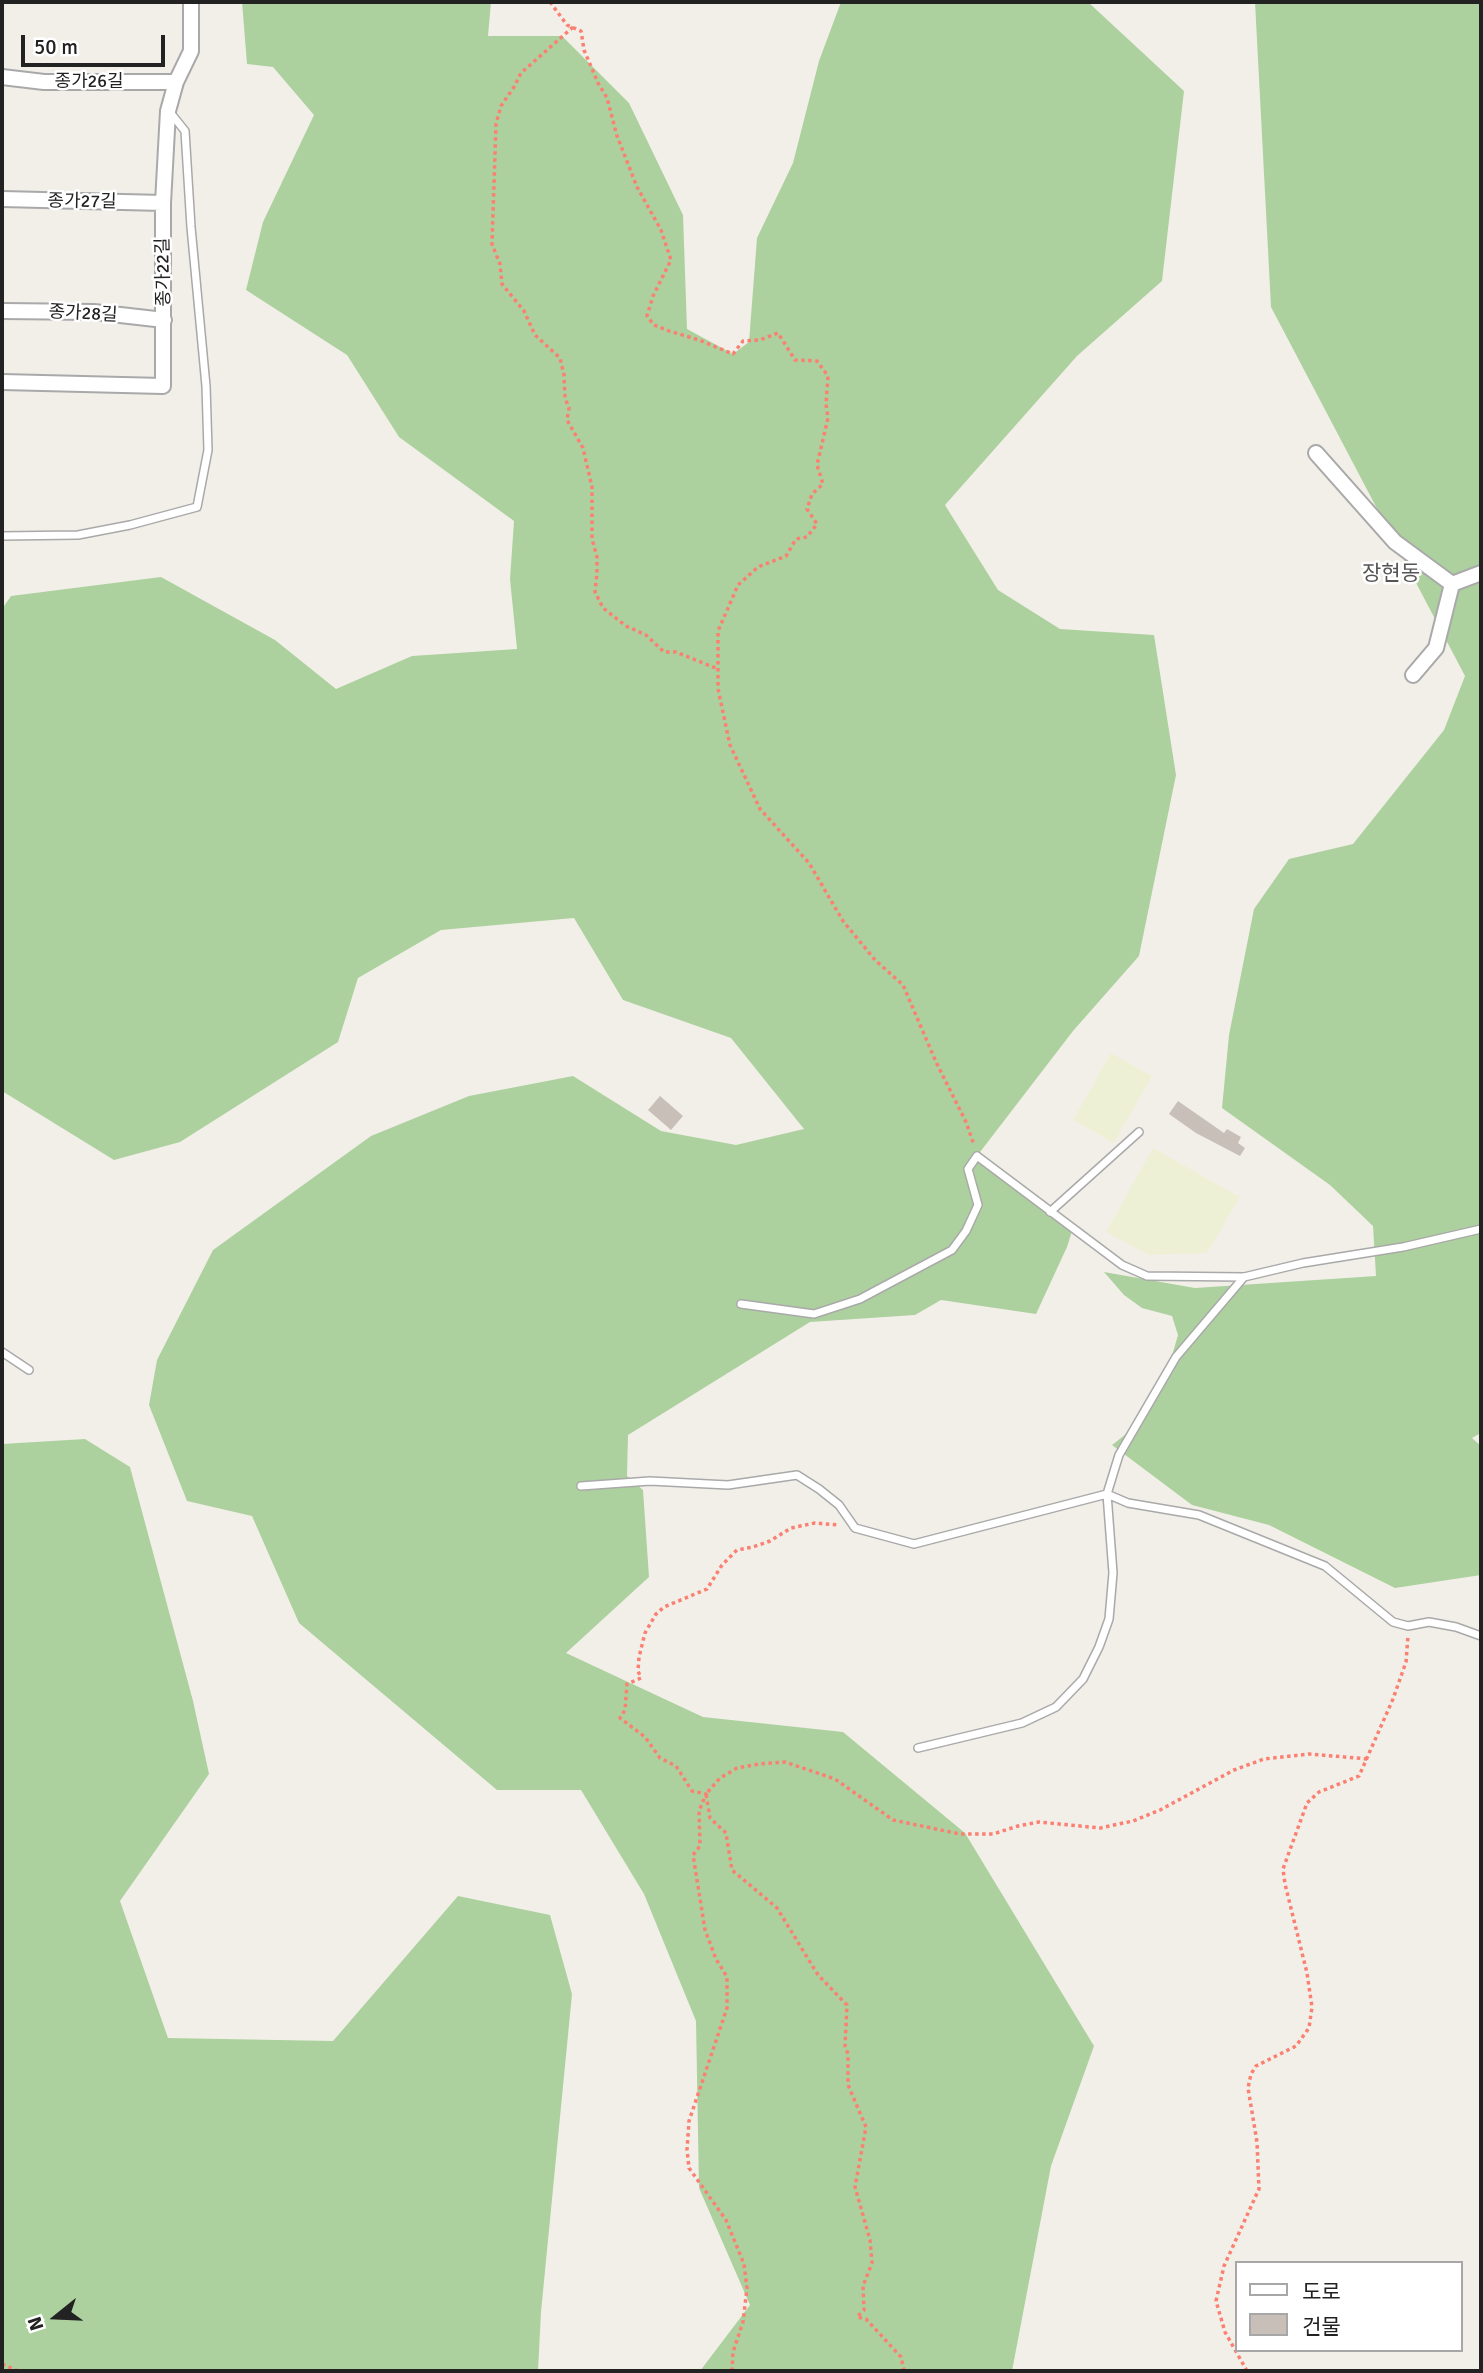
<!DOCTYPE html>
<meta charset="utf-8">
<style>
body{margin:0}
#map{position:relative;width:1483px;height:2373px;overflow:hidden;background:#f2efe9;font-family:Signika,"Noto Sans KR",sans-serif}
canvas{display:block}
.frame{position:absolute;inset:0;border:4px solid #222;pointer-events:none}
.legend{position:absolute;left:1235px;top:2261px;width:228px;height:91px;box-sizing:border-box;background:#fff;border:2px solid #a7a7a7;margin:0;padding:9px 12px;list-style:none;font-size:21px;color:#222}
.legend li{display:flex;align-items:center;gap:14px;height:35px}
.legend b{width:35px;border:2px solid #a7a7a7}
.north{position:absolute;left:21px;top:2282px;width:70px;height:70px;-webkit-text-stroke:5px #fff;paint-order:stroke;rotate:252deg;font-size:19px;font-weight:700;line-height:28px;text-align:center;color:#222}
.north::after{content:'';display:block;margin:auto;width:24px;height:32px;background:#222;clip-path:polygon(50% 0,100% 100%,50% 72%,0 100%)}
.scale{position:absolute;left:21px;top:35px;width:144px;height:32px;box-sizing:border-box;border:4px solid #222;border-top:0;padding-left:9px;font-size:21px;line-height:24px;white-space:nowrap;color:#222;-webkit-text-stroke:5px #fff;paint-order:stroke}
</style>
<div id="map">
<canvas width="1483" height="2373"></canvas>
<div class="frame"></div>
<ul class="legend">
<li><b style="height:9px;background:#fff"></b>도로</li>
<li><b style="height:19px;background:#c7bfb8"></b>건물</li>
</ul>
<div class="north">N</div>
<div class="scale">50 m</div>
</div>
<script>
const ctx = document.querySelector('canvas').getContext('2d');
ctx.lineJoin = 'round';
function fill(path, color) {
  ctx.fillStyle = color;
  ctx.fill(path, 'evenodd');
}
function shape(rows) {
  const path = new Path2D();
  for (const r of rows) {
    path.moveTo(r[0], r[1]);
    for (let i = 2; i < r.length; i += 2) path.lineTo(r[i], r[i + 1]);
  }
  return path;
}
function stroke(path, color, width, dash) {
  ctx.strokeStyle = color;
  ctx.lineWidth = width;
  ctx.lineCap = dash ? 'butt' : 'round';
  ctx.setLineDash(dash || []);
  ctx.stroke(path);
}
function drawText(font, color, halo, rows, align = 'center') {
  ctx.font = font + ' Signika,"Noto Sans KR",sans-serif';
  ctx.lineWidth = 5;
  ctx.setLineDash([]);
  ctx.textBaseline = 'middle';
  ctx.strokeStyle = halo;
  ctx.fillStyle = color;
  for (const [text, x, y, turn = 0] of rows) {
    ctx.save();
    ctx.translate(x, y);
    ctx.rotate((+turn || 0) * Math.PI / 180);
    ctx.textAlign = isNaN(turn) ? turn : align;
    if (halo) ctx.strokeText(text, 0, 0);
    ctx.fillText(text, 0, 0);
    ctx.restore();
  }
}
const farmland = shape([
 [1111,1053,1152,1076,1114,1143,1073,1120],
 [1153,1148,1240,1197,1207,1253,1149,1255,1106,1232]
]);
const forest = shape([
 [242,2,491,2,488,36,562,36,629,103,683,215,687,329,733,354,749,342,757,238,793,163,819,61,841,2,1088,2,1184,91,1162,281,1077,356,945,505,998,590,1060,629,1154,635,1176,775,1139,956,1073,1031,977,1156,1074,1225,1067,1247,1036,1314,941,1300,915,1315,810,1322,628,1435,627,1476,643,1490,649,1577,566,1653,703,1717,843,1732,965,1833,1094,2046,1051,2166,1012,2371,700,2371,750,2305,699,2188,696,2021,644,1894,581,1790,497,1790,299,1623,252,1516,187,1501,149,1405,157,1360,213,1250,371,1136,469,1096,573,1076,661,1131,736,1145,804,1129,731,1038,623,1000,574,918,441,930,358,978,338,1042,180,1142,114,1160,2,1091,2,609,11,596,161,577,275,640,336,689,412,656,517,649,510,579,514,521,399,437,347,355,246,290,263,222,314,115,273,67,247,64],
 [1255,2,1481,2,1481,1433,1472,1438,1481,1446,1481,1575,1395,1588,1269,1525,1192,1505,1112,1445,1139,1424,1167,1373,1178,1335,1172,1316,1142,1308,1124,1295,1104,1272,1195,1288,1376,1276,1373,1226,1330,1185,1222,1108,1229,1035,1254,909,1289,859,1353,844,1444,730,1465,676,1271,307],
 [85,1439,130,1467,193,1701,209,1774,120,1901,168,2038,333,2041,458,1896,550,1915,572,1994,541,2312,538,2371,2,2371,2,1444]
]);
const building = shape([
 [660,1096,683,1116,671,1130,648,1110],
 [1178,1101,1224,1133,1227,1129,1241,1137,1238,1143,1245,1148,1240,1156,1196,1133,1169,1114]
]);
const path = shape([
 [550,2,567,25,581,31,584,50,598,83,607,98,617,136,637,187,661,230,671,260,653,296,647,316,654,325,669,331,699,340,733,354,743,341,760,340,778,333,795,360,817,361,828,376,826,404,828,418,817,465,823,484,812,494,807,509,817,524,807,537,796,539,786,556,758,567,738,585,718,631,718,689,730,745,760,809,809,863,843,921,875,960,903,985,936,1062,966,1122,974,1145],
 [573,27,521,73,514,87,501,106,496,124,492,244,500,264,502,284,524,311,535,335,560,358,564,375,565,398,569,408,567,420,583,448,592,487,592,539,597,557,597,573,595,592,603,608,626,626,646,635,664,652,676,652,718,669],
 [2,2364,18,2371],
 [732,2371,733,2352,743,2322,747,2288,744,2264,726,2220,689,2168,687,2150,689,2121,727,2008,727,1977,716,1959,705,1930,693,1855,700,1846,699,1811,706,1794,692,1791,676,1766,660,1758,645,1737,620,1718,625,1710,627,1684,641,1678,638,1671,639,1657,645,1633,656,1614,664,1607,707,1589,722,1565,737,1550,753,1547,770,1541,791,1528,815,1523,838,1525],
 [904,2371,901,2357,866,2319,857,2317,864,2310,863,2286,872,2263,870,2240,855,2187,866,2127,848,2085,848,2054,845,2046,847,2005,818,1975,777,1908,732,1870,726,1833,710,1818,706,1794,720,1778,737,1768,759,1764,785,1762,835,1779,893,1820,960,1834,993,1834,1018,1826,1039,1822,1100,1828,1133,1821,1160,1810,1234,1770,1264,1759,1309,1754,1368,1759],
 [1247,2371,1225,2332,1216,2301,1224,2266,1259,2189,1257,2142,1248,2088,1251,2074,1256,2066,1296,2046,1309,2028,1312,2007,1307,1973,1285,1884,1283,1869,1307,1803,1319,1792,1359,1776,1393,1699,1406,1662,1408,1636]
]);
const lane = shape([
 [2,536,78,535,130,525,197,507,208,450,206,386,191,227,185,131,169,111],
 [1050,1212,1139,1132],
 [741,1304,814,1314,860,1299,952,1250,966,1231,978,1205,968,1169,977,1156,1122,1265,1147,1276,1244,1277,1303,1263,1403,1247,1481,1229],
 [2,1352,29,1370],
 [581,1486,650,1481,728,1485,797,1475,819,1489,839,1505,855,1528,914,1544,1107,1494,1119,1455,1176,1357,1244,1277],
 [918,1748,1022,1723,1056,1707,1083,1679,1099,1647,1109,1619,1113,1573,1107,1494,1128,1503,1199,1515,1325,1566,1393,1622,1408,1626,1429,1622,1456,1627,1481,1636]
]);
const street = shape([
 [2,77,44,82,176,82],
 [2,199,163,203],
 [2,311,94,312,164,320],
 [2,382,163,386,163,203,168,111,176,82,191,51,191,2],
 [1316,453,1395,542,1452,584],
 [1413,675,1436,648,1452,584,1481,573]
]);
const streetNames = [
 ["종가26길",89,82],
 ["종가27길",82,202,1],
 ["종가22길",164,272,-91],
 ["종가28길",83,314,3]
];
const quarterNames = [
 ["장현동",1391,574]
];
fill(farmland, '#eef0d5');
fill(forest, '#add19e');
fill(building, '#c7bfb8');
stroke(lane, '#a9a9a9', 10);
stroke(street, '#a9a9a9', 18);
stroke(path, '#fa8072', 3.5, [3.5, 3.5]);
stroke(lane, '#fff', 7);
stroke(street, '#fff', 14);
drawText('18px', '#222', '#fff', streetNames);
drawText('21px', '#555', '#fff', quarterNames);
</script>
